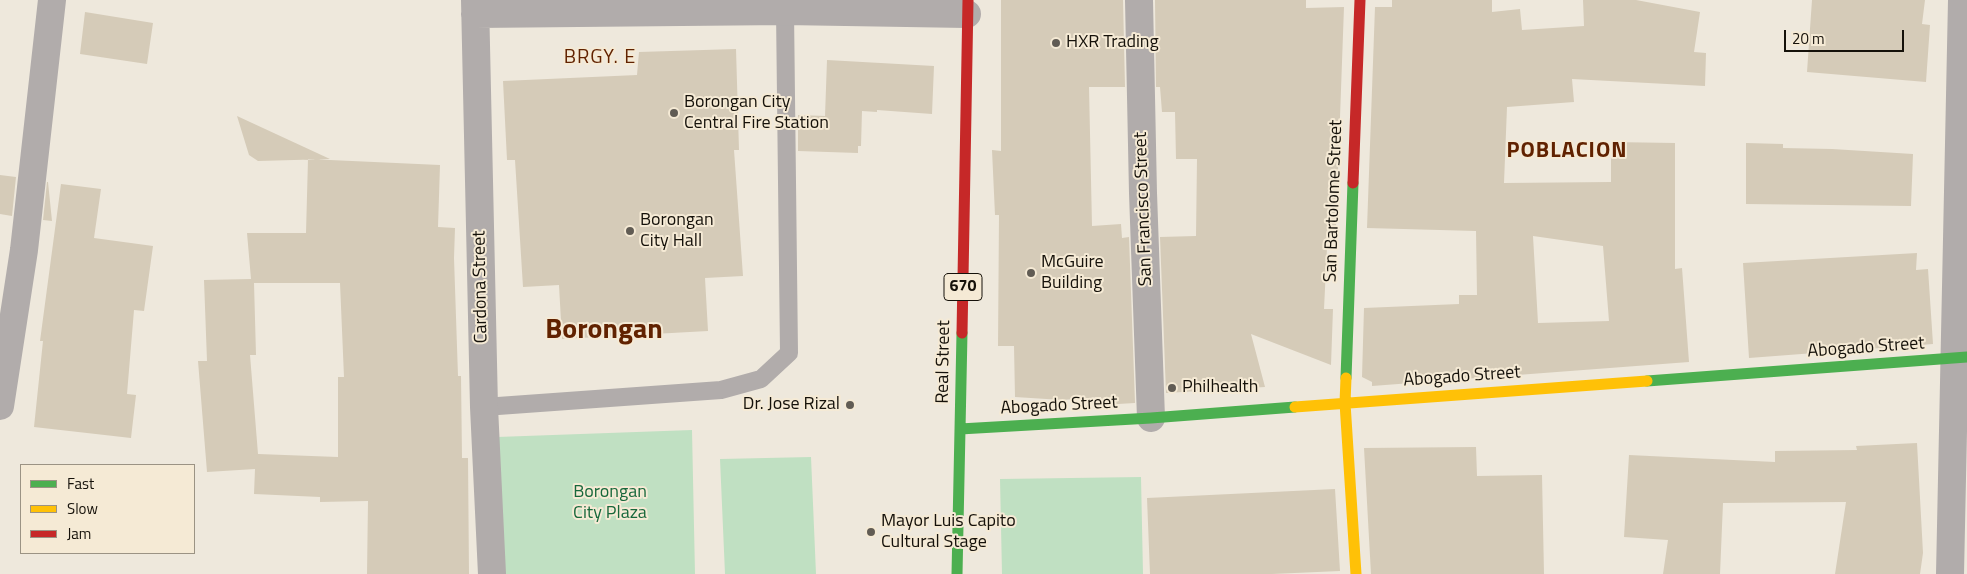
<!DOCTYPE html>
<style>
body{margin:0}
#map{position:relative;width:1967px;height:574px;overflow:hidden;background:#eee8dc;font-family:"Titillium Web",sans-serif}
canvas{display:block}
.legend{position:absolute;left:20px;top:464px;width:175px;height:90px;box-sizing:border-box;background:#f5ead5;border:1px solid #9b9384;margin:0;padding:6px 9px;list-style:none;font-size:15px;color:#15110a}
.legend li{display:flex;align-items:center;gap:10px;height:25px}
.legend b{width:25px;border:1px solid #9b9384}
.scale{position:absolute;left:1784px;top:30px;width:120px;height:22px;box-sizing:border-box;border:2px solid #15110a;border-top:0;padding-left:6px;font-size:15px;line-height:18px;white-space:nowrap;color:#15110a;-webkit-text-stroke:4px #f5ead5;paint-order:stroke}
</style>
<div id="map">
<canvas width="1967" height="574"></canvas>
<ul class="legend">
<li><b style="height:6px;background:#4caf50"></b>Fast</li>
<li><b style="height:6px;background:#ffc107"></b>Slow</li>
<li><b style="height:6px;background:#c62828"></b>Jam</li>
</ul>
<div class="scale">20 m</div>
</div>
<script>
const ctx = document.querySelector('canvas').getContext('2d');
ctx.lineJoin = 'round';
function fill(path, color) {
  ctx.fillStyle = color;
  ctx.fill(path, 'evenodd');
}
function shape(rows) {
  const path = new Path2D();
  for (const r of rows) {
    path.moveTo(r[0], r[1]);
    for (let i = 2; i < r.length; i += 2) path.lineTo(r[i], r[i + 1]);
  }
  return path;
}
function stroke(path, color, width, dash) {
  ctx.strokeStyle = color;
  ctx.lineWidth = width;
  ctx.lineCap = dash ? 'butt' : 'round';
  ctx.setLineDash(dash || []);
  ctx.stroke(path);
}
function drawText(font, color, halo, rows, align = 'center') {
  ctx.font = font + ' "Titillium Web",sans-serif';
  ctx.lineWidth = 4;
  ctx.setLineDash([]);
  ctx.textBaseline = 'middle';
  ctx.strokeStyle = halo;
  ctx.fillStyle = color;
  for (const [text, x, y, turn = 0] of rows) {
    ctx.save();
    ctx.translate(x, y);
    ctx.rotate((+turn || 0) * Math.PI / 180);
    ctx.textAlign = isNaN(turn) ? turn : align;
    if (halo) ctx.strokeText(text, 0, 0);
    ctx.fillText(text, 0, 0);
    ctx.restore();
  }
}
const green = shape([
 [692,430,695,574,503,574,497,437],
 [811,457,816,574,725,574,720,459],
 [1141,477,1143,574,1002,574,1000,479]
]);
const building = shape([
 [1001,0,1123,0,1125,87,1089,87,1092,226,1121,224,1122,238,1129,237,1135,403,1101,405,1101,397,1062,400,1015,397,1014,346,998,346,999,215,995,215,992,150,1001,151],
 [1155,0,1306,0,1306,8,1344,7,1336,227,1328,227,1324,309,1333,309,1331,365,1251,334,1265,387,1166,393,1160,237,1196,236,1197,159,1176,159,1175,112,1162,112,1160,87,1156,87],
 [1392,0,1492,0,1492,12,1520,9,1522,30,1584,26,1583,0,1636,0,1700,12,1694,52,1706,53,1705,86,1572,79,1574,102,1507,107,1504,183,1611,182,1611,142,1675,143,1675,269,1682,268,1689,362,1372,386,1372,382,1362,377,1364,308,1459,304,1459,295,1477,295,1476,231,1367,228,1375,7,1392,7],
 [1533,236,1603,246,1609,321,1538,323],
 [1812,0,1925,0,1922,24,1930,25,1926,82,1807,72],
 [85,12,153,23,147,64,80,54],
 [736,49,739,150,734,150,743,276,705,278,708,331,562,339,559,285,523,287,515,160,507,160,503,81,637,75,639,52],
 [827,60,934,66,932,114,877,110,877,112,862,111,861,146,858,146,858,153,798,151,798,115,825,116],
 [237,116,330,159,258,161,249,155],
 [1746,143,1783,144,1783,148,1832,149,1913,154,1911,206,1746,204],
 [308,159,440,165,438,227,455,228,454,258,458,376,461,376,462,458,468,458,469,574,367,574,368,501,320,502,320,497,254,494,255,469,207,472,198,361,207,361,204,280,251,279,247,233,306,233],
 [254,283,340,283,344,377,338,377,338,457,258,454,250,355,256,355],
 [0,175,16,177,12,216,0,214],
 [47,182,48,182,52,221,43,220],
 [61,184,101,189,94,238,153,246,144,311,134,310,127,394,136,395,131,438,34,427,43,341,40,341],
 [1917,253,1916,270,1928,269,1933,344,1749,358,1743,263],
 [1917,443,1923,553,1920,574,1835,574,1846,502,1723,503,1720,574,1663,574,1668,540,1624,537,1629,455,1775,462,1775,451,1857,450,1856,446],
 [1476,447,1477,476,1542,475,1544,574,1371,574,1364,448],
 [1335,489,1340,571,1272,574,1150,574,1147,498]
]);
const lane = shape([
 [484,407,721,390,761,379,789,353,785,11]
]);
const street = shape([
 [475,0,484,407,492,574],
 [784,0,785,11,967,14],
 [1139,0,1143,193,1151,418],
 [475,14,785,11],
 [0,406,24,250,52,0],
 [1950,574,1962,0]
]);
const fast = shape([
 [1346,378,1353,183],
 [1647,381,1967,357],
 [960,429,1151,418,1295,407],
 [957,574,962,333]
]);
const slow = shape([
 [1346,378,1345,403,1356,574],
 [1295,407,1647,381]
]);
const jam = shape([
 [1353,183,1360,0],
 [962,333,968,0]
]);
const markers = [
 [1056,43,5,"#615c54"],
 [674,113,5,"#615c54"],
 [630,231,5,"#615c54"],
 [1031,273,5,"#615c54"],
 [1172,388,5,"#615c54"],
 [850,405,5,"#615c54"],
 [871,532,5,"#615c54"]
];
const shields = [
 [963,287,38]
];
const shieldNames = [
 ["670",963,287]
];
const poiNames = [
 ["HXR Trading",1066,43],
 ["Borongan City",684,103],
 ["Central Fire Station",684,124],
 ["Borongan",640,221],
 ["City Hall",640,242],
 ["McGuire",1041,263],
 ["Building",1041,284],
 ["Philhealth",1182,388],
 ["Dr. Jose Rizal",840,405,"right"],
 ["Mayor Luis Capito",881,522],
 ["Cultural Stage",881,543]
];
const streetNames = [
 ["San Bartolome Street",1334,201,-88],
 ["San Francisco Street",1144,209,-92],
 ["Cardona Street",481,287,-91],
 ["Abogado Street",1866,348,-4],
 ["Real Street",944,362,-89],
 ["Abogado Street",1462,377,-4],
 ["Abogado Street",1059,406,-3]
];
const parkNames = [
 ["Borongan",610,493],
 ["City Plaza",610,514]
];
const quarterNames = [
 ["BRGY. E",600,58]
];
const districtNames = [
 ["POBLACION",1567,152]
];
const townNames = [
 ["Borongan",604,331]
];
fill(green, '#c0e0c2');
fill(building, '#d5cbb8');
stroke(lane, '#b1acab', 18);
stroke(street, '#b1acab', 28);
stroke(fast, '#4caf50', 11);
stroke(slow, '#ffc107', 11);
stroke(jam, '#c62828', 11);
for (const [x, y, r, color] of markers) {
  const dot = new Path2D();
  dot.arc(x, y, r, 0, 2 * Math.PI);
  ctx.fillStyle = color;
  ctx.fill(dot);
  stroke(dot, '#f5ead5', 2);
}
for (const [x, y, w] of shields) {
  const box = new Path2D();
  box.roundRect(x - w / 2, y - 13.5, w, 27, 4);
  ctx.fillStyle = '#f5ead5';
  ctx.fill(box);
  stroke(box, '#15110a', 1);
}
drawText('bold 16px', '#15110a', null, shieldNames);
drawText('18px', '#15110a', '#f5ead5', poiNames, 'left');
drawText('18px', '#15110a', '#f5ead5', streetNames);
drawText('18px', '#17683b', '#f5ead5', parkNames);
ctx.letterSpacing = '1px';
drawText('20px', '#612200', '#f5ead5', quarterNames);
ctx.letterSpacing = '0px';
ctx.letterSpacing = '1px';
drawText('bold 22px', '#612200', '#f5ead5', districtNames);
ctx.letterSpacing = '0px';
drawText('bold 28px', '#612200', '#f5ead5', townNames);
</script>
